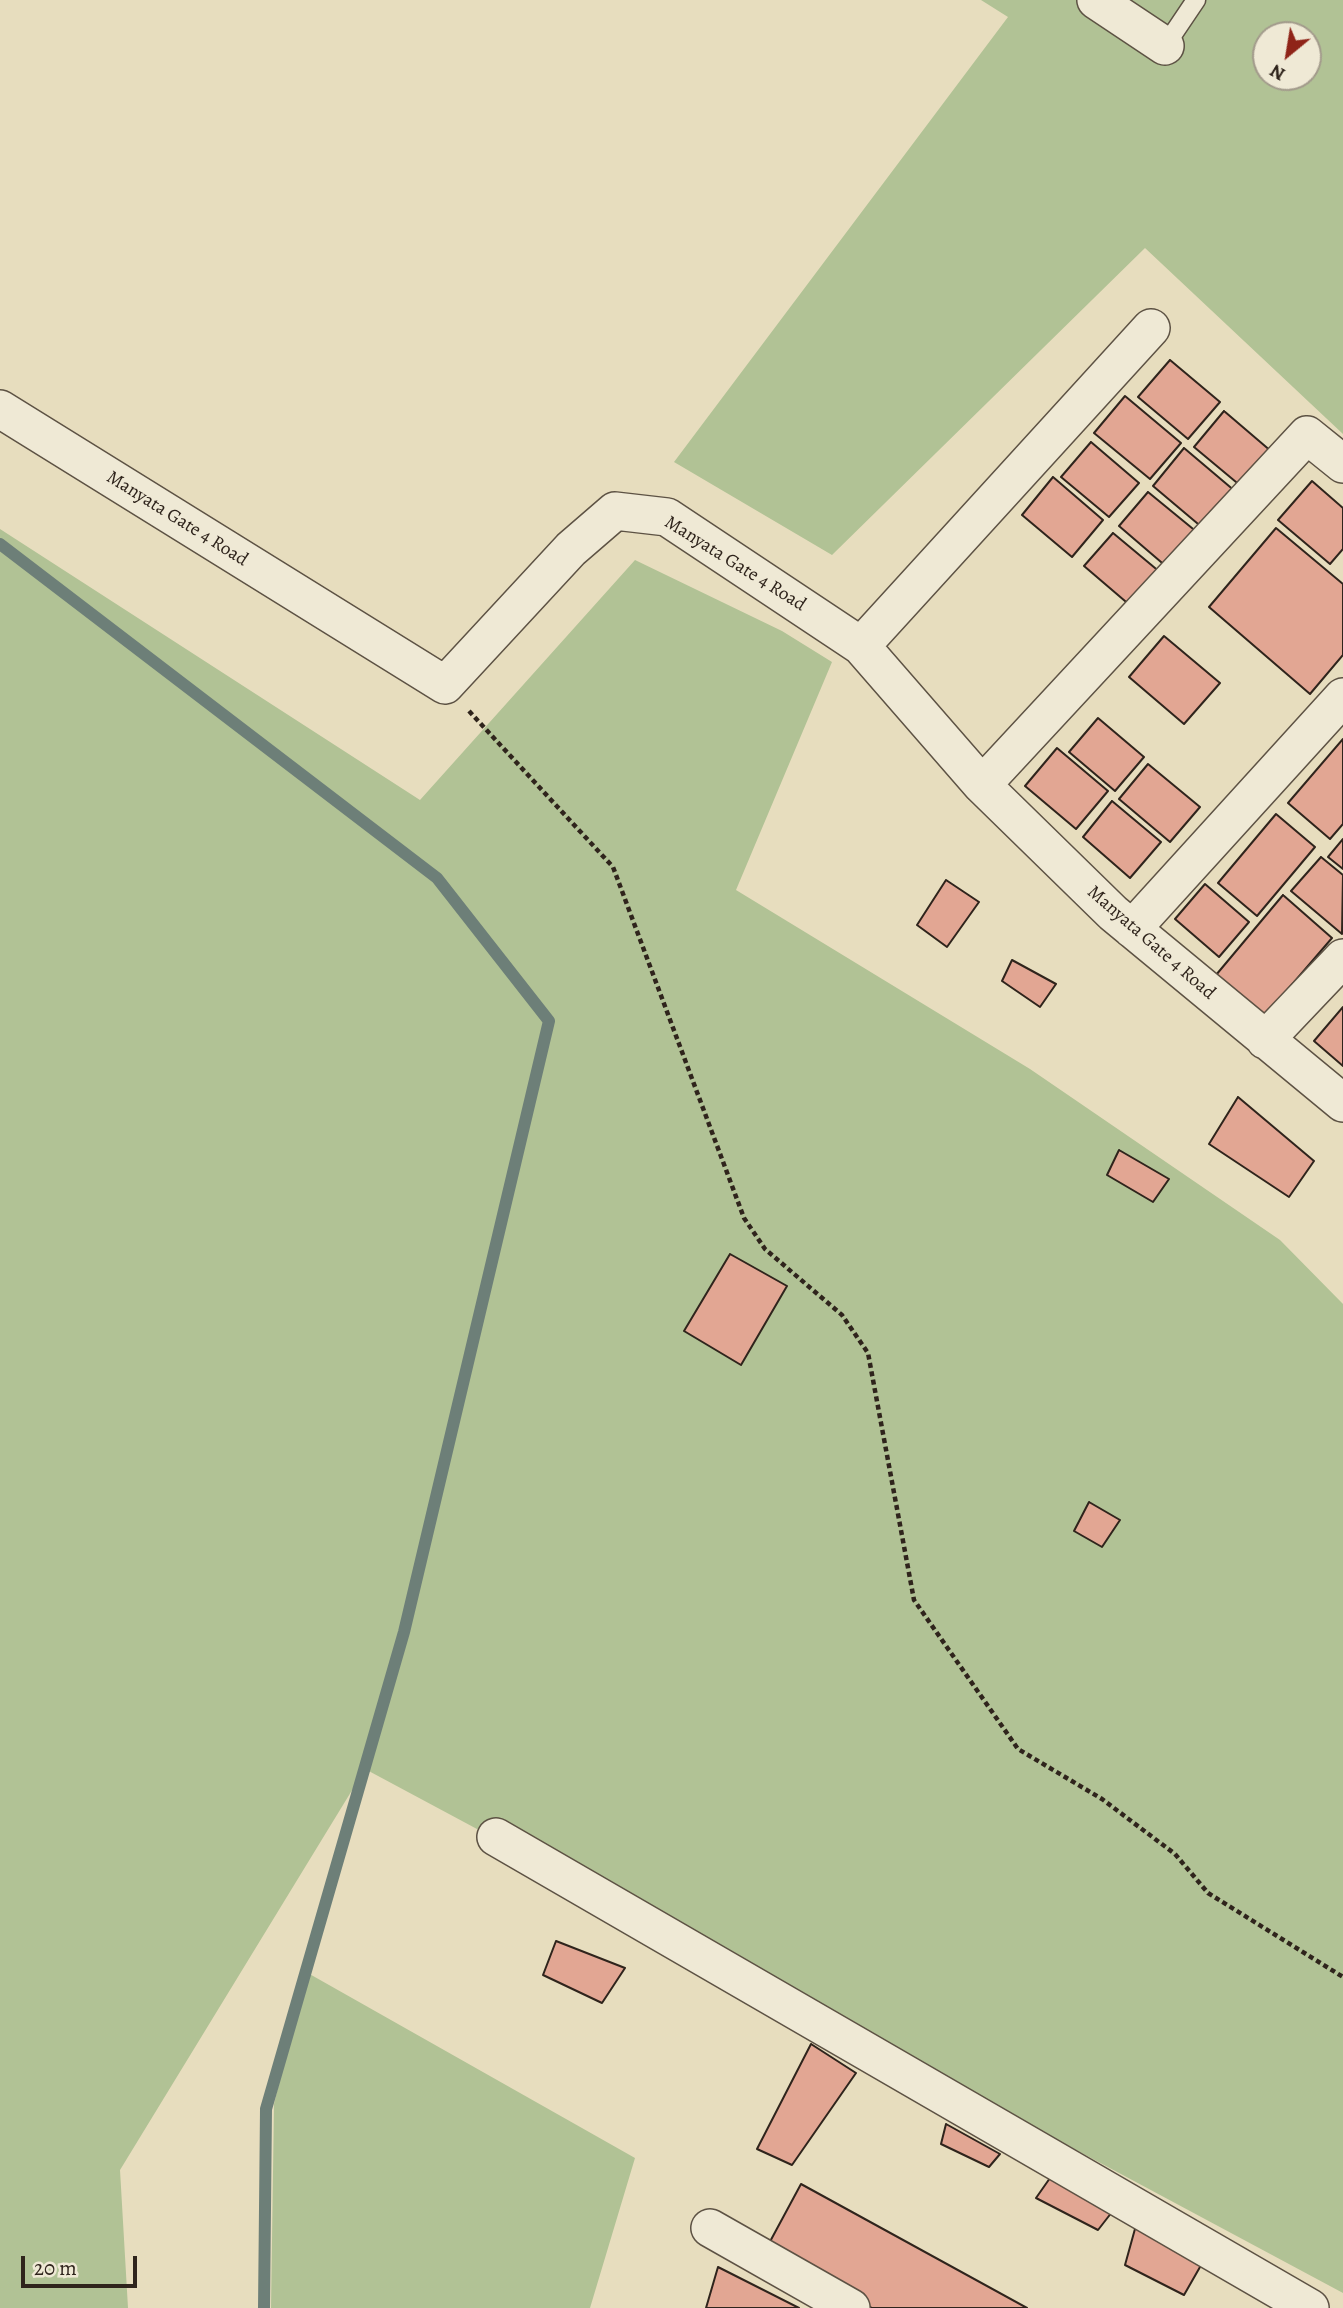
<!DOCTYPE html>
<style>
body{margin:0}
#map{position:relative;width:1343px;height:2308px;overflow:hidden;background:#e7ddbe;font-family:Alegreya,serif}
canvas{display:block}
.north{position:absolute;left:1252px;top:21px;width:70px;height:70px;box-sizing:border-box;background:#efe9d5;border:2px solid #a29a8b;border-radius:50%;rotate:210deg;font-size:19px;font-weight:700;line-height:28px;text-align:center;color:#2f241c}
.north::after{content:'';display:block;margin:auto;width:24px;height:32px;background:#8f2418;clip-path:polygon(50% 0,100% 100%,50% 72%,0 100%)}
.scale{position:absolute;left:21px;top:2256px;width:116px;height:32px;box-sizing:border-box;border:4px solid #2f241c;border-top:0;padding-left:9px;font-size:21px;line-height:24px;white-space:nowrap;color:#2f241c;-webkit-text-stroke:5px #efe9d5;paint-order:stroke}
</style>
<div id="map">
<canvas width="1343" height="2308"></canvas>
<div class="north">N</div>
<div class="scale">20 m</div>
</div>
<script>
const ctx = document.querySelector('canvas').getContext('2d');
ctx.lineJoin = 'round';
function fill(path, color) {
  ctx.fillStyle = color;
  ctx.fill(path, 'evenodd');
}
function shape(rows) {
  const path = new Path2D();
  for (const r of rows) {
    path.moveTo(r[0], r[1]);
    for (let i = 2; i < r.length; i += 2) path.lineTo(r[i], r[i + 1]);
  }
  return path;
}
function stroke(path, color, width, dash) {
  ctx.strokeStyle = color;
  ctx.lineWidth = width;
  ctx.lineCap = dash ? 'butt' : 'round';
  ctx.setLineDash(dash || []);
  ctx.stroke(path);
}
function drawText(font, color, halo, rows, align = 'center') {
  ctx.font = font + ' Alegreya,serif';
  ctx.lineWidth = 5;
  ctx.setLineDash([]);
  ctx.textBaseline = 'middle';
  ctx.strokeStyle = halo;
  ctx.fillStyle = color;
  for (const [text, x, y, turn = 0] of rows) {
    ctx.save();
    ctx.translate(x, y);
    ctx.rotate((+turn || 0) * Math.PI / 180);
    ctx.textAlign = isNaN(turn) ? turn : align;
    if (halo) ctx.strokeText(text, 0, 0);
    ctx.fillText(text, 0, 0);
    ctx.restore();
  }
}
const green = shape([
 [981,0,1343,0,1343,434,1145,248,832,555,674,462,1008,17],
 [1266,35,1308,35,1308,77,1266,77],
 [0,529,420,800,635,560,782,631,832,662,736,890,1030,1069,1280,1240,1343,1304,1343,2293,365,1769,120,2170,128,2308,0,2308],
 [306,1972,635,2158,590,2308,271,2308,274,2104]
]);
const stream = shape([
 [0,544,437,878,549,1021,404,1632,266,2109,264,2308]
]);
const building = shape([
 [1170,360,1220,402,1188,439,1138,397,1170,360],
 [1125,396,1181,443,1150,479,1094,433,1125,396],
 [1224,411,1272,452,1242,487,1194,447,1224,411],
 [1091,442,1139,483,1109,517,1061,477,1091,442],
 [1184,448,1236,492,1204,529,1153,486,1184,448],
 [1053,477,1103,520,1072,557,1022,515,1053,477],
 [1312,481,1343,508,1343,549,1330,564,1278,520,1312,481],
 [1148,492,1198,533,1168,568,1119,526,1148,492],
 [1276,528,1343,584,1343,655,1310,694,1209,607,1276,528],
 [1113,533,1161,573,1132,607,1084,566,1113,533],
 [1164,636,1220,683,1184,724,1129,677,1164,636],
 [1098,718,1144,757,1115,791,1069,752,1098,718],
 [1343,739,1343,824,1330,839,1288,803,1343,739],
 [1057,748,1108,791,1076,829,1025,786,1057,748],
 [1148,764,1200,807,1170,842,1119,799,1148,764],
 [1112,801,1161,842,1130,878,1083,837,1112,801],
 [1276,814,1315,847,1257,916,1218,883,1276,814],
 [1343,839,1343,869,1328,857,1343,839],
 [1321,857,1343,875,1342,934,1291,891,1321,857],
 [946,880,979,902,947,947,917,925,946,880],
 [1205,884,1249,922,1219,957,1175,919,1205,884],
 [1283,895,1332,938,1265,1016,1216,975,1283,895],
 [1012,960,1056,984,1040,1007,1002,981,1012,960],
 [1343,1007,1343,1066,1314,1041,1343,1007],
 [1238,1097,1314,1161,1289,1197,1209,1144,1238,1097],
 [1119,1150,1169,1179,1153,1202,1107,1175,1119,1150],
 [730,1254,787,1286,741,1365,684,1331,730,1254],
 [1089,1502,1120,1520,1102,1547,1074,1531,1089,1502],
 [556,1941,625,1968,602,2003,543,1975,556,1941],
 [811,2044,856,2073,792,2165,757,2149,811,2044],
 [946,2124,1000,2154,989,2167,941,2144,946,2124],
 [1050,2178,1112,2212,1098,2230,1036,2198,1050,2178],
 [801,2184,1027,2308,872,2308,766,2249,801,2184],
 [1138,2218,1204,2260,1184,2295,1125,2265,1138,2218],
 [718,2267,799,2308,706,2308,718,2267]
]);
const path = shape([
 [469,711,613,867,744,1218,765,1249,842,1315,868,1353,914,1600,1018,1749,1102,1799,1175,1854,1208,1893,1343,1977]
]);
const service = shape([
 [1165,46,1196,0]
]);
const minor = shape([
 [1096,0,1165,46],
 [0,409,445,685,571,549,615,511,667,517,861,646,982,785,1113,913,1343,1103],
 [861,646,1151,328],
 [982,785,1307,435,1343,464],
 [1132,929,1343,697],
 [1265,1040,1343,958],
 [496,1837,1310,2308],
 [710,2228,851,2308]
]);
const streetNames = [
 ["Manyata Gate 4 Road",177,519,32],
 ["Manyata Gate 4 Road",735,564,32],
 ["Manyata Gate 4 Road",1151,943,41]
];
fill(green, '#b1c295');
stroke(stream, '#6d7f78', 12);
fill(building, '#e2a693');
stroke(building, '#2f241c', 2);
stroke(service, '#5d5244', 21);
stroke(minor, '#5d5244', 40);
stroke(path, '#2f241c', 4.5, [5, 3.5]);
stroke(service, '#efe9d5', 18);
stroke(minor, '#efe9d5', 37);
drawText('19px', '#2f241c', '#efe9d5', streetNames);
</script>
